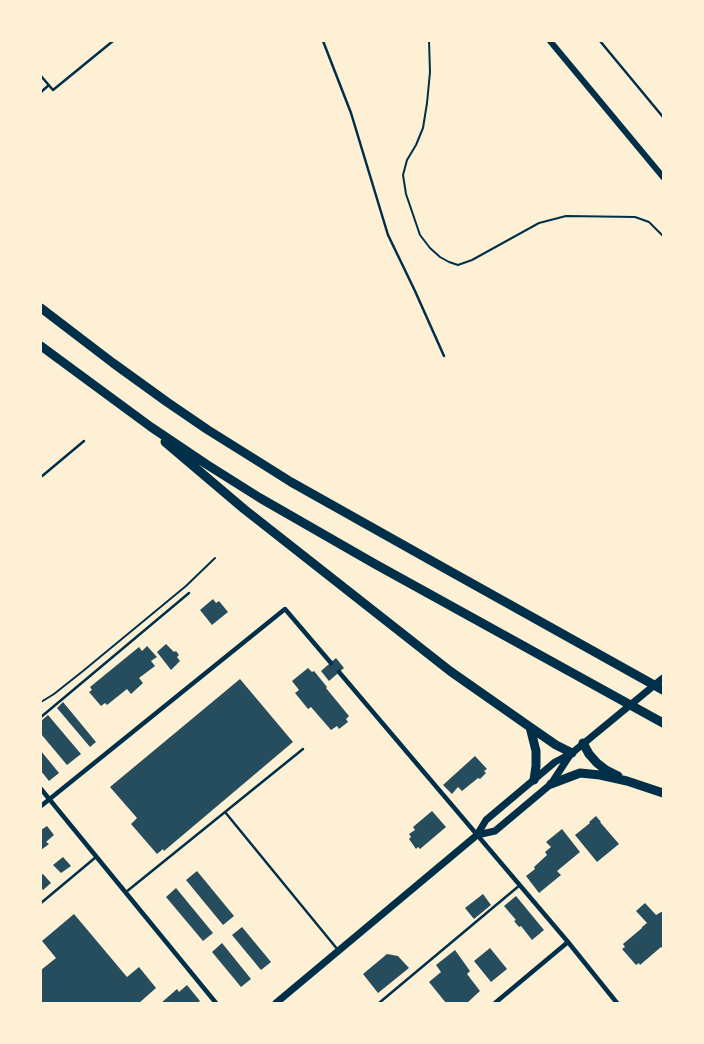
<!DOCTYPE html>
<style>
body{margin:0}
#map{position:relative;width:704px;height:1044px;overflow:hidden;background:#fdf0d5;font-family:"Open Sans",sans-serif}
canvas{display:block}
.frame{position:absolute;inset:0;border:42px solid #fdf0d5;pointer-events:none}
</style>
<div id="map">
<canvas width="704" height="1044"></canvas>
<div class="frame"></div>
</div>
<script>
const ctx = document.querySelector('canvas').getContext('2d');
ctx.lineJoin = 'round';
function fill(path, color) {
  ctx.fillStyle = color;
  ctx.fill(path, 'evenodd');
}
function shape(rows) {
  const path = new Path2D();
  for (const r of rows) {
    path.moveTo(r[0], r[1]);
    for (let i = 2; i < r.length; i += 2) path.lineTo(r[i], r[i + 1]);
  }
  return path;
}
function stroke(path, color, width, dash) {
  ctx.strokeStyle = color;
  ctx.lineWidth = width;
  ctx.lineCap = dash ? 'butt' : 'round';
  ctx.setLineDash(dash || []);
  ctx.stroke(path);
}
const building = shape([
 [213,599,216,603,219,601,228,612,212,625,200,610],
 [166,644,174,652,176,651,179,655,177,657,180,661,171,670,157,652],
 [147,646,157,657,151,661,155,666,139,678,143,683,131,694,127,689,107,705,105,703,101,706,89,692,92,690,90,687,139,647,142,651],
 [336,658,344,668,329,681,321,671],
 [308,668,312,672,314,671,327,687,326,688,349,716,346,719,348,722,339,729,337,726,331,730,311,707,308,709,295,693,299,690,292,681],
 [240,679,293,742,164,851,163,849,157,854,131,824,137,818,110,787],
 [63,702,96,742,90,747,57,708],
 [48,715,81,754,67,765,41,734,41,721],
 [41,751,59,773,49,781,41,771],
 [475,756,487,769,484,771,486,773,480,779,478,778,462,791,458,787,452,794,443,785],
 [432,811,446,827,420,849,418,847,416,849,409,839,411,837,409,834,415,830,413,827],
 [596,816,601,822,600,822,619,844,597,862,575,835,590,823,589,822],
 [47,826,54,835,46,842,49,844,41,850,41,830],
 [562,829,580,852,557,871,561,875,539,893,526,876,535,869,534,867,547,855,545,852,551,847,546,842],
 [63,857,71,866,61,873,53,865],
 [197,871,234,916,223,925,186,880],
 [43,874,51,883,43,890,41,888,41,875],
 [176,888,213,933,203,941,166,897],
 [483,894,491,905,474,919,465,908],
 [516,896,544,930,532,940,521,926,519,927,514,921,516,920,504,906],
 [645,903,656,915,663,911,663,949,661,947,640,965,639,963,636,965,622,949,625,947,623,944,642,928,642,927,647,923,636,911],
 [74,914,127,977,139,967,156,988,139,1003,41,1003,41,970,56,958,42,941],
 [242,927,271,962,261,970,232,935],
 [222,943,251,979,241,987,212,952],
 [490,948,507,969,491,982,474,961],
 [455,950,470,971,467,974,480,991,467,1003,446,1003,429,982,441,972,436,965],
 [387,954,398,956,409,968,378,993,363,974],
 [187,985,200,1001,197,1003,161,1003,177,989,179,992]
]);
const path = shape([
 [429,41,430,72,427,103,423,128,416,145,407,160,403,175,406,194,420,235,430,248,440,257,449,262,458,265,472,260,539,223,566,216,635,217,649,222,663,236],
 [41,702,54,694,83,671,186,586,215,558]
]);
const service = shape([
 [323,41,351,113,388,235,415,291,444,356],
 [600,41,663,117],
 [41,76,53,90,113,41],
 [41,92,49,85],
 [41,477,84,441],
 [41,717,189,593],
 [225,812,338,950],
 [126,892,303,749],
 [41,903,96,857],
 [379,1003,520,885]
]);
const minor = shape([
 [339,672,568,942,617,1003],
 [41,789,216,1003],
 [41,806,285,609,331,663],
 [495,1003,568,942]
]);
const secondary = shape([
 [550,41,663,177]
]);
const primary = shape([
 [477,835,495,831,551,784,570,755],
 [276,1003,477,835,486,820,555,762,572,753,663,678]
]);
const motorway = shape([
 [41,308,113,363,167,402,208,430,264,465,291,482,446,569,663,690],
 [41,346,98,388,151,427,206,464,260,498,375,564,663,723],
 [165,442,244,509,450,671,530,727,556,745,572,753],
 [530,727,536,751,536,766,534,780],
 [583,743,589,754,597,763,606,770,618,776],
 [551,784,580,773,600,775,627,781,663,793]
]);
fill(building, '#264d5e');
stroke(path, '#003049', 2);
stroke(service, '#003049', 2.5);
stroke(minor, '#003049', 4.5);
stroke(secondary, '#003049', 6);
stroke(primary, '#003049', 7);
stroke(motorway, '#003049', 9);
</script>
